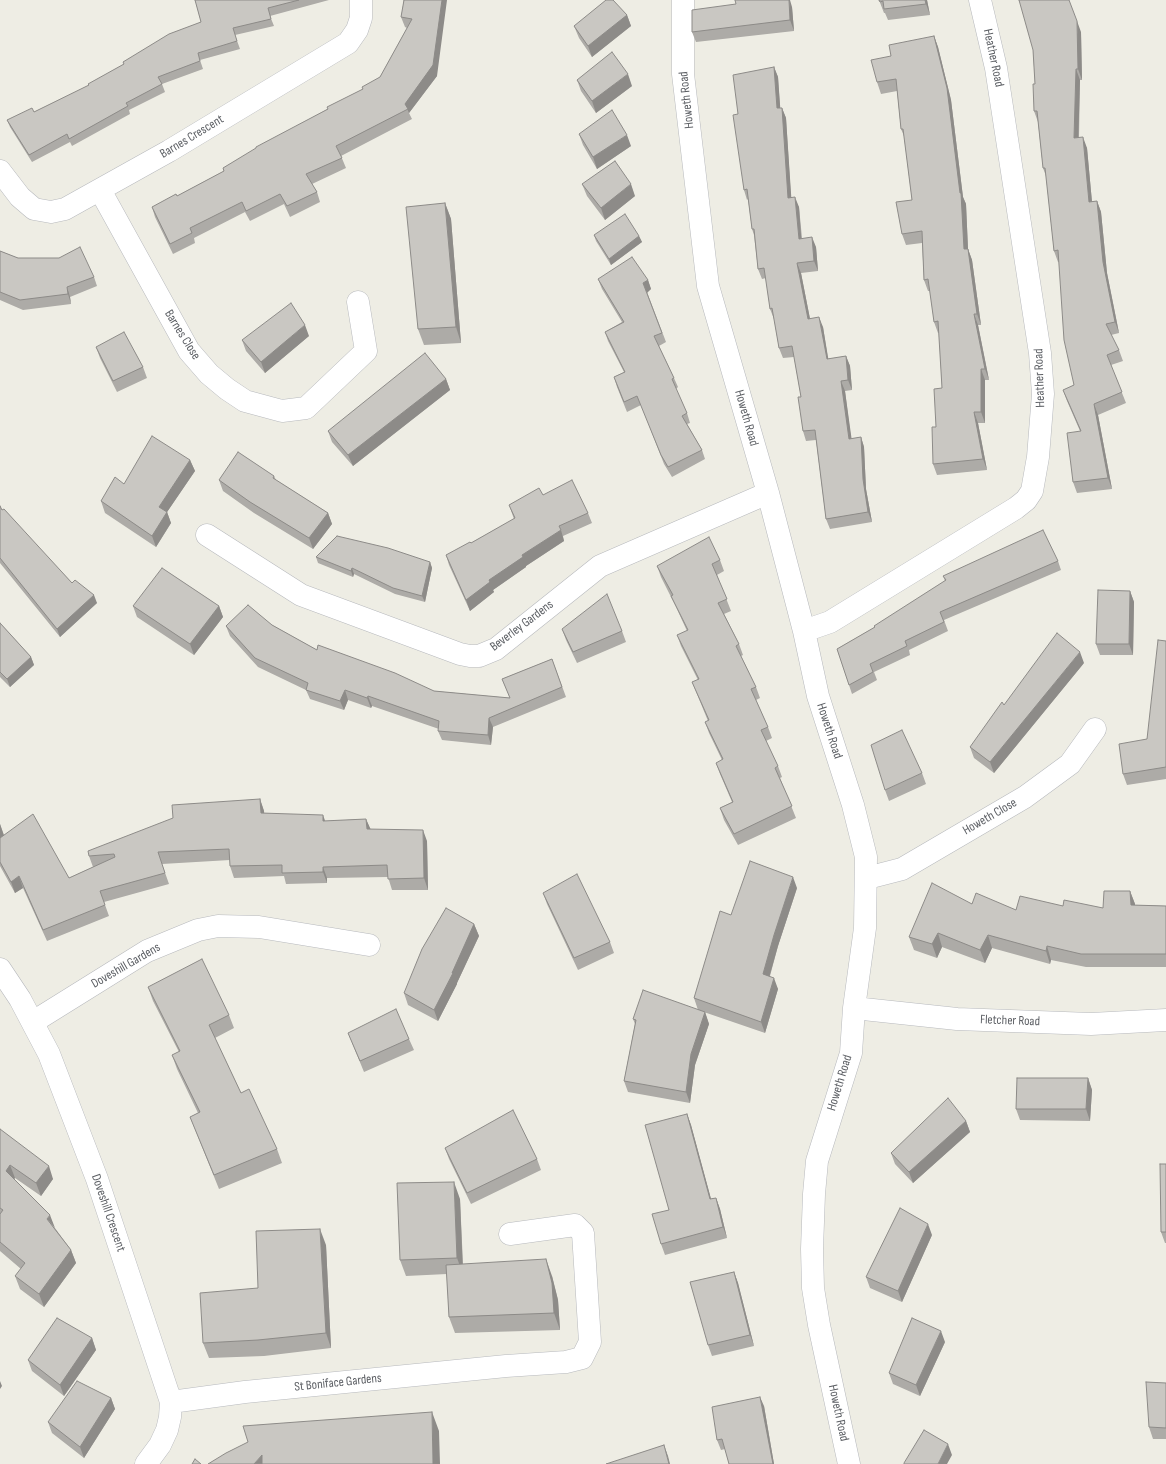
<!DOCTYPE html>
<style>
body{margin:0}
canvas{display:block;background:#eeede4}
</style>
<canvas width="1166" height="1464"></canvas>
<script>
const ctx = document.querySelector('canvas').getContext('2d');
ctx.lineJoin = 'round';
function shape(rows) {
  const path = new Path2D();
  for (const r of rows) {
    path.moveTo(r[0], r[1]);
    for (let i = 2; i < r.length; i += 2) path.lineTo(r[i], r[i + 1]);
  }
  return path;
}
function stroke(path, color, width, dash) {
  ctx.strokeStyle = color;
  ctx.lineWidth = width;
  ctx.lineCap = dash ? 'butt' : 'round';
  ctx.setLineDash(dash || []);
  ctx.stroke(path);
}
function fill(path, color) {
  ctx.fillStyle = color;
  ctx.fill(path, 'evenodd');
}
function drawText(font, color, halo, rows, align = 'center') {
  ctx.font = font + ' "Sofia Sans Condensed",sans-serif';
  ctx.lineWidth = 3.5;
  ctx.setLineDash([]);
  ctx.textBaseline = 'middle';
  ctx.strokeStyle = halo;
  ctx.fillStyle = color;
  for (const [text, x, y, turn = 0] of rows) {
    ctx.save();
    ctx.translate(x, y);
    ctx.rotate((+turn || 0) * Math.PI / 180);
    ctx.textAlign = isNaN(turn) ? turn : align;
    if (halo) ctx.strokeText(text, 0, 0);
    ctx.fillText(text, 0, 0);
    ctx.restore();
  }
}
const minor = shape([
 [683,0,683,74,708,286,768,493,804,631,818,696,853,805,866,857,865,928,854,1008,851,1053,817,1161,814,1194,812,1249,813,1288,819,1325,849,1464],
 [0,171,20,197,34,209,51,212,65,209,169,151,348,43,357,30,361,18,361,0],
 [100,190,189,351,209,374,227,389,245,401,282,411,306,408,366,351,358,302],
 [207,535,301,595,460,654,470,656,479,656,496,649,600,566,768,493],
 [804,631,830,622,1016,508,1026,500,1032,491,1038,457,1043,394,1040,353,996,68,980,0],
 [867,878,902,869,1025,797,1070,764,1095,729],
 [0,969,20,999,49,1054,97,1179,171,1402,170,1417,167,1430,160,1445,146,1464],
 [854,1008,957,1019,1091,1024,1166,1020],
 [33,1022,147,951,198,930,218,926,259,927,369,945],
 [171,1402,245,1392,506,1366,566,1362,582,1358,590,1342,583,1233,575,1225,510,1234]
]);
const wall = shape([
 [195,0,329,0,270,16,274,26,235,35,240,49,200,60,203,69,162,84,165,92,129,110,130,114,72,146,70,142,32,162,10,127,7,120,34,112,88,86,124,64,123,62,201,22],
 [404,0,437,76,409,113,412,119,341,156,346,168,312,184,317,192,320,202,290,217,284,204,250,221,245,212,194,238,195,243,173,254,155,217,152,207,177,196,224,171,223,168,363,89,380,77,407,28,405,27,401,17],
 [879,0,927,0,930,15,888,20,885,13,884,13],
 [736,4,792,7,794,31,696,42,692,32],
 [627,15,631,26,592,57,579,38,574,26],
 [1081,32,1082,80,1080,80,1079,138,1087,148,1092,202,1097,201,1101,212,1107,273,1119,333,1111,335,1119,350,1123,361,1111,365,1126,403,1098,415,1112,489,1077,493,1073,482,1080,431,1067,401,1063,390,1074,385,1059,262,1058,262,1054,251,1046,176,1043,168,1038,122,1034,111,1035,84,1033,50],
 [934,36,938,47,951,100,963,197,966,204,968,249,972,260,981,325,978,325,989,380,985,380,985,423,978,423,987,470,937,475,933,464,936,427,942,388,939,333,938,333,934,322,930,291,928,291,924,280,922,243,906,245,902,234,912,200,904,136,901,129,897,91,881,94,877,82,891,56],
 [774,67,778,77,780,108,782,108,786,118,791,198,799,207,802,238,816,247,818,271,801,273,810,319,823,327,828,359,846,356,850,366,852,390,845,391,851,439,861,437,864,447,866,489,872,522,830,529,826,519,816,440,806,441,803,431,801,397,794,357,783,358,779,348,774,319,770,309,766,278,762,279,758,269,754,235,752,229,748,199,747,200,744,190,738,114],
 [577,80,632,86,596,113,581,91],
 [579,134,631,146,597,169,583,145],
 [582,184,635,196,605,220,587,196],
 [445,203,451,219,461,343,424,345,418,329],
 [594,235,639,236,642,242,611,265,596,241],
 [0,251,18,258,94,277,97,286,70,297,71,304,23,310,0,300],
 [598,279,648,280,651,289,647,292,666,342,659,346,674,378,678,387,676,389,687,413,690,423,687,424,702,450,705,459,672,477,664,464,641,405,627,412,617,387,614,377,624,372,608,341,605,332,622,322,602,289],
 [309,336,265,373,246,351,242,340],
 [96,347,143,367,147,378,117,392,100,358],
 [446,379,450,390,353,466,332,442,328,431],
 [190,460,195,471,167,512,171,523,156,547,105,513,101,501],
 [274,476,276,480,328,513,332,524,313,549,254,513,223,491,219,480],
 [543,495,588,513,592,523,563,536,564,541,526,566,526,567,493,590,494,592,470,611,449,565,446,555,471,543,514,519,509,505],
 [0,506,2,510,72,583,97,603,60,637,0,563],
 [316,557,430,562,432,568,425,602,395,594,354,574,353,577,318,563],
 [720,560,724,571,717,575,731,611,724,614,739,644,743,655,741,656,756,687,760,698,756,700,768,727,772,738,766,741,778,766,782,777,780,778,796,818,738,845,724,820,720,808,732,802,720,774,716,763,722,760,709,733,705,722,708,721,692,682,698,680,681,646,677,635,687,631,676,607,661,577,657,566],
 [1058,561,1061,570,944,620,948,631,909,650,910,655,874,672,877,680,852,694,837,649,875,627,945,581,943,576],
 [1130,591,1134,602,1133,655,1100,655,1096,644],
 [133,606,219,606,223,617,194,655,137,617],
 [0,623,31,657,34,665,10,687,0,677],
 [272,625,317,650,434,691,510,698,502,679,552,659,566,697,493,727,491,745,442,740,438,731,439,729,372,706,371,708,348,700,344,710,310,699,306,690,258,667,230,636,226,626],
 [562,629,622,631,626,642,577,663,566,640],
 [1166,641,1166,779,1127,785,1123,774,1147,739],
 [1084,663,994,773,974,758,970,747],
 [922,773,926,784,889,801,885,790],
 [260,799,264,811,264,813,326,821,366,819,370,829,427,841,428,890,392,890,388,877,327,878,327,883,286,884,284,876,234,878,230,866,230,860,162,864,169,884,104,902,109,916,47,941,23,888,15,893,0,866,0,824,4,835,69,878,93,867,89,856],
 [797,888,778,946,770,976,778,989,765,1033,698,1010,694,998,731,915],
 [1130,891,1135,904,1135,905,1166,906,1166,967,1086,967,1051,960,1050,964,992,948,985,963,942,947,937,958,914,950,909,937,972,904,1016,910,1063,906,1103,908],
 [543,893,610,942,614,953,578,970,547,904],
 [474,924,479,936,457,983,457,984,438,1021,408,1005,404,993],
 [148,987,229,1015,234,1028,215,1038,241,1093,277,1149,282,1163,219,1189,190,1117,198,1113,177,1069,172,1055,179,1052,153,1001],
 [705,1012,709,1024,695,1065,690,1103,628,1092,624,1081,635,1024,633,1019],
 [348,1033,409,1039,414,1050,364,1072],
 [1088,1078,1092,1090,1090,1121,1020,1120,1016,1109],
 [687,1114,691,1125,711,1199,716,1198,720,1209,727,1238,665,1255,661,1244,669,1210],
 [966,1121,970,1132,913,1183,895,1164,891,1153],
 [0,1129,53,1179,41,1196,15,1178,14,1179,55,1228,71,1250,76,1263,44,1307,20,1289,15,1276,21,1269,0,1251],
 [445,1148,537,1159,541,1170,471,1204,449,1159],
 [1166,1164,1166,1243,1165,1243,1161,1232],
 [460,1199,463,1264,552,1276,558,1300,560,1330,455,1333,449,1317,447,1274,406,1276,400,1260],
 [932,1235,902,1302,870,1288,866,1277],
 [326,1245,331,1348,264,1356,209,1358,203,1343,258,1288],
 [734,1272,738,1283,754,1346,712,1356,708,1345],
 [92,1338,96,1350,64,1396,32,1371,28,1360],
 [945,1342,920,1396,893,1384,889,1373],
 [1166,1383,1166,1439,1153,1439,1149,1427],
 [111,1398,115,1409,84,1458,52,1433,48,1422],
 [764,1406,774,1464,729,1464,725,1449,721,1450,717,1440]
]);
const shadedWall = shape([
 [442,0,447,0,437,76,409,113,405,104],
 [789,0,790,0,792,7,794,31,790,20],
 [925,0,927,0,930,15,926,4],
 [627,15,631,26,592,57,588,46],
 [1077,21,1081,32,1082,80,1078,69],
 [934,36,938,47,951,100,963,197,966,204,968,249,972,260,981,325,977,314,964,249,960,193],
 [774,67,778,77,781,118,777,108],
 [1076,69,1080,80,1078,149,1074,138],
 [628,74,632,86,596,113,592,101],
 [782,108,786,118,792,208,788,198],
 [627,135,631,146,597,169,593,157],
 [1083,137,1087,148,1093,213,1089,202],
 [631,184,635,196,605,220,601,208],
 [795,197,799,207,802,249,799,239],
 [1097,201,1101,212,1107,273,1119,333,1115,322,1103,262],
 [445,203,451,219,461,343,456,327],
 [639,236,642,242,611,265,609,259],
 [812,237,816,247,818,271,814,261],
 [797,263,801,273,812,329,808,319],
 [648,280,651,289,647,293,643,283],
 [67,287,70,297,71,304,68,294],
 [974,314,978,325,989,380,985,369],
 [819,317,823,327,830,369,827,359],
 [305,325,309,336,265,373,261,362],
 [846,356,850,366,852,390,848,380],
 [981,369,985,380,985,423,981,412],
 [446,379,450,390,353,466,348,455],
 [841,381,845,391,853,449,849,439],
 [1094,404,1098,415,1112,489,1108,478],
 [974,412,978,423,987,470,983,459],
 [861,437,864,447,866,489,872,522,868,512,863,479],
 [190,460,195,471,163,518,159,507],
 [167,512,171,523,156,547,152,536],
 [328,513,332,524,313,549,309,538],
 [561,530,564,541,526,566,526,567,493,590,494,592,470,611,466,600,489,580,522,555],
 [430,562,432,568,425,602,422,596],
 [352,568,354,574,353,577,351,571],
 [1130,591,1134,602,1133,655,1129,644],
 [94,595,97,603,60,637,57,629],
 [219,606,223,617,194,655,190,644],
 [1080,652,1084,663,994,773,990,762],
 [31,657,34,665,10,687,7,679],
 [345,690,348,700,344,710,340,701],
 [368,696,372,706,371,708,367,698],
 [489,718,493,727,491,745,488,735],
 [260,799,264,811,265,824,261,813],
 [323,815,327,826,323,821],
 [366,819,371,830,367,829],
 [0,824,4,836,0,839],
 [423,830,427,841,428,890,424,878],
 [323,867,327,878,327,883,323,872],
 [19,876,23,888,15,893,11,882],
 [793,877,797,888,778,946,767,985,763,974,774,935],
 [1130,891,1135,904,1135,919,1131,905],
 [474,924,479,936,457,983,457,984,438,1021,434,1010],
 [938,933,942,947,937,958,932,944],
 [988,935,992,948,985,963,980,950],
 [1047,946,1051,960,1050,964,1046,951],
 [774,978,778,989,765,1033,761,1022],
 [705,1012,709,1024,695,1065,690,1103,686,1092,691,1054],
 [1088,1078,1092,1090,1090,1121,1086,1109],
 [687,1114,691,1125,714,1210,710,1199],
 [966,1121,970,1132,913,1183,909,1172],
 [10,1165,15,1178,10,1184,6,1171],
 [49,1166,53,1179,41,1196,36,1183],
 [454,1182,460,1199,463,1274,457,1258],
 [716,1198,720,1209,727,1238,723,1227],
 [50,1215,55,1228,47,1219],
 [928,1224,932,1235,902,1302,898,1291],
 [320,1229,326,1245,331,1348,326,1333],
 [71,1250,76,1263,44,1307,39,1294],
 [546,1259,552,1276,558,1300,560,1330,554,1313],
 [734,1272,738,1283,754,1346,750,1335],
 [941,1331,945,1342,920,1396,916,1385],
 [92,1338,96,1350,64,1396,60,1385],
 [0,1381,2,1386,0,1389],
 [760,1397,764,1406,774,1464,773,1464],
 [111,1398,115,1409,84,1458,80,1447],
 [432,1412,439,1431,440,1464,433,1464],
 [948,1444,952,1455,947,1464,938,1464],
 [664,1445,668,1456,670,1464,669,1464],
 [262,1455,265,1464,254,1464]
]);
const building = shape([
 [195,0,299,0,268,8,271,19,233,28,237,41,198,53,200,61,158,77,162,84,126,103,128,106,69,139,67,134,29,155,7,120,32,108,34,112,89,85,88,84,124,64,123,62,169,34,201,22,195,0],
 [404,0,442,0,433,65,405,104,408,109,336,146,342,158,306,174,317,192,287,206,280,194,246,211,242,202,190,228,192,233,170,244,152,207,176,194,177,196,224,171,223,168,256,148,256,147,328,109,327,107,363,89,362,87,380,77,412,19,401,17,404,0],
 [606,0,613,0,627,15,588,46,574,26,606,0],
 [735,0,789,0,790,20,692,32,692,10,736,4,735,0],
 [879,0,925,0,926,4,884,9,883,1,880,2,879,0],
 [1019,0,1069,0,1077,21,1078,69,1076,69,1074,138,1083,137,1089,202,1097,201,1103,262,1115,322,1106,324,1119,350,1107,355,1122,392,1094,404,1108,478,1073,482,1067,433,1081,431,1063,390,1074,385,1064,340,1058,250,1054,251,1045,168,1043,168,1037,111,1034,111,1033,84,1035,84,1033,50,1019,0],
 [934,36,947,88,960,193,961,193,964,249,968,249,977,314,974,314,985,369,981,369,981,412,974,412,983,459,933,464,932,427,936,427,934,389,942,388,938,321,934,322,928,279,924,280,922,231,902,234,896,202,912,200,903,129,901,129,896,79,877,82,871,60,891,56,889,45,934,36],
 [612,52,628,74,592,101,577,80,612,52],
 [774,67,777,108,782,108,788,198,795,197,799,239,812,237,814,261,797,263,808,319,819,317,827,359,846,356,848,380,841,381,849,439,861,437,863,479,868,512,826,519,815,430,803,431,798,397,801,397,792,346,779,348,772,308,770,309,764,268,758,269,754,229,752,229,747,189,744,190,733,115,738,114,733,75,774,67],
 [612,110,627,135,593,157,579,134,612,110],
 [615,161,631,184,601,208,582,184,615,161],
 [445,203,456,327,418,329,406,207,445,203],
 [625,214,639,236,609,259,594,235,625,214],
 [80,247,94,277,67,287,68,294,20,300,0,292,0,251,18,258,59,258,80,247],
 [632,257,648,280,643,283,662,333,654,336,674,378,672,379,687,413,682,416,702,450,668,467,661,455,637,396,624,402,614,377,625,372,605,332,624,322,598,279,632,257],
 [291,303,305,325,261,362,242,340,291,303],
 [124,332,143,367,113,381,96,347,124,332],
 [425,353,446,379,348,455,328,431,425,353],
 [152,436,190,460,159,507,167,512,152,536,101,501,115,477,124,484,152,436],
 [238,452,274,476,273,478,328,513,309,538,250,502,219,480,238,452],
 [572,480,588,513,559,526,561,530,522,555,523,557,489,580,490,582,466,600,446,555,470,542,471,543,515,518,509,505,539,488,543,495,572,480],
 [0,506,2,510,4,509,72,583,75,580,94,595,57,629,0,558,0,506],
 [1043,530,1058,561,940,612,944,622,905,641,907,646,870,664,873,672,849,685,837,649,875,627,874,626,946,580,943,576,1043,530],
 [337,536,388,548,430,562,422,596,393,588,352,568,351,571,316,557,337,536],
 [709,537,720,560,712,564,727,599,718,603,739,644,736,646,756,687,751,689,768,727,761,730,778,766,775,768,792,806,734,834,720,808,733,802,716,763,723,759,705,722,709,720,692,682,699,679,677,635,688,630,671,596,673,595,657,566,709,537],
 [162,568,219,606,190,644,133,606,162,568],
 [1098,590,1130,591,1129,644,1096,644,1098,590],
 [607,594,622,631,573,652,562,629,607,594],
 [248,605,272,625,317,650,318,645,395,673,434,691,510,698,502,679,552,659,562,687,489,718,488,735,438,731,439,721,368,696,367,698,345,690,340,701,306,690,308,683,255,658,226,626,248,605],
 [0,623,31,657,7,679,0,672,0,623],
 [1057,633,1080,652,990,762,970,747,1002,702,1004,705,1057,633],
 [1158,640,1166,641,1166,767,1123,774,1119,744,1147,739,1158,640],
 [902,730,922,773,885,790,871,745,902,730],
 [260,799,261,813,323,815,323,821,366,819,367,829,423,830,424,878,388,879,387,865,323,867,323,872,282,873,282,865,230,866,229,849,158,852,165,873,100,891,105,905,43,930,19,876,11,882,0,862,0,838,33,814,69,878,115,857,114,854,89,856,88,851,173,818,172,805,260,799],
 [750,861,793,877,774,935,763,974,774,978,761,1022,694,998,720,911,731,915,750,861],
 [577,874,610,942,574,958,543,893,577,874],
 [932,883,972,904,976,893,1016,910,1020,896,1063,906,1064,900,1103,908,1104,891,1130,891,1131,905,1166,906,1166,954,1081,954,1047,946,1046,951,988,935,980,950,938,933,932,944,909,937,932,883],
 [446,908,474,924,452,973,453,973,434,1010,404,993,422,949,446,908],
 [202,959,229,1015,209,1025,241,1093,249,1089,277,1149,214,1175,190,1117,200,1112,172,1055,180,1051,148,987,202,959],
 [643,990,705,1012,691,1054,686,1092,624,1081,636,1020,633,1019,643,990],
 [396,1009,409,1039,360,1061,348,1033,396,1009],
 [1017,1078,1088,1078,1086,1109,1016,1109,1017,1078],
 [948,1098,966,1121,909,1172,891,1153,948,1098],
 [513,1110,537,1159,467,1193,445,1148,513,1110],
 [687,1114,710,1199,716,1198,723,1227,661,1244,652,1214,669,1210,645,1125,687,1114],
 [0,1129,49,1166,36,1183,10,1165,6,1171,50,1215,47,1219,71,1250,39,1294,15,1276,25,1263,0,1242,0,1214,3,1210,0,1208,0,1129],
 [1160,1164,1166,1164,1166,1232,1161,1232,1160,1164],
 [454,1182,457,1258,400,1260,397,1183,454,1182],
 [900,1208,928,1224,898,1291,866,1277,900,1208],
 [320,1229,326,1333,258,1340,203,1343,200,1293,258,1288,256,1231,320,1229],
 [546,1259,552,1283,554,1313,449,1317,446,1265,546,1259],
 [734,1272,750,1335,708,1345,690,1282,734,1272],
 [57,1318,92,1338,60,1385,28,1360,57,1318],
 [912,1318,941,1331,916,1385,889,1373,912,1318],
 [77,1381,111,1398,80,1447,48,1422,77,1381],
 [1146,1382,1166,1383,1166,1428,1149,1427,1146,1382],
 [760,1397,773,1464,729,1464,722,1439,717,1440,712,1407,760,1397],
 [432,1412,433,1464,262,1464,262,1455,254,1464,208,1464,226,1453,248,1442,243,1426,432,1412],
 [924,1430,948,1444,938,1464,904,1464,904,1463,924,1430],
 [664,1445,669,1464,606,1464,664,1445],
 [195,1459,201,1464,192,1464,195,1459]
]);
const streetNames = [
 ["Heather Road",993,58,78],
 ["Howeth Road",687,100,-96],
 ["Barnes Crescent",192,137,-31],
 ["Barnes Close",182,335,58],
 ["Heather Road",1040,378,-92],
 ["Howeth Road",746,418,74],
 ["Beverley Gardens",522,626,-37],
 ["Howeth Road",829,731,72],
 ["Howeth Close",990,817,-30],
 ["Doveshill Gardens",126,966,-30],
 ["Fletcher Road",1010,1021,2],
 ["Howeth Road",840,1083,-73],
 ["Doveshill Crescent",108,1213,71],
 ["St Boniface Gardens",338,1383,-6],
 ["Howeth Road",838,1413,78]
];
stroke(minor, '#b7b9bd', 23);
stroke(minor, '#fff', 22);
fill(wall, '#adaba7');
fill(shadedWall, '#8d8b88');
fill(building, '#c9c7c2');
stroke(building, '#8d8b88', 1);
drawText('13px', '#5c5f64', '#fff', streetNames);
</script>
